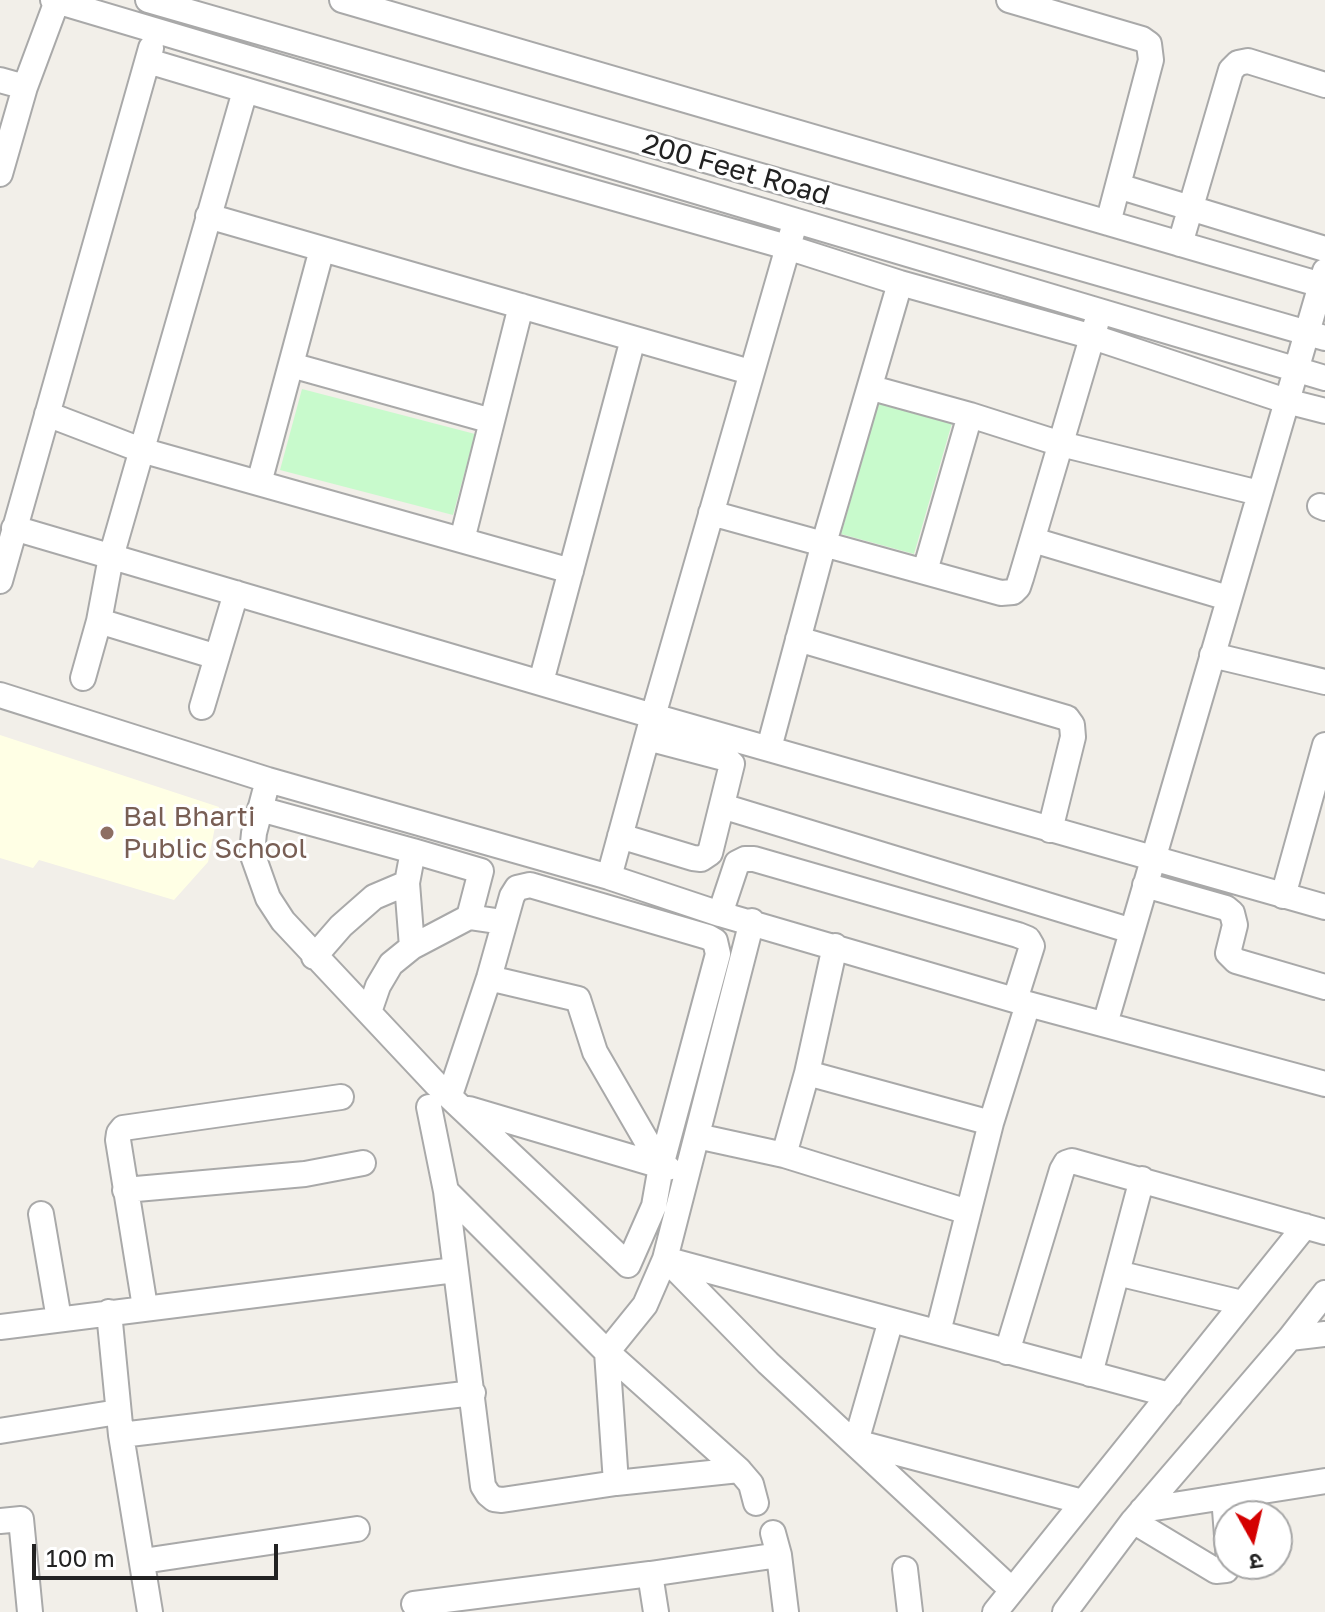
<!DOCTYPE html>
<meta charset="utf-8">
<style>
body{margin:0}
#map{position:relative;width:1325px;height:1612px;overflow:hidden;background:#f2efe9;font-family:"Golos Text","Noto Sans Devanagari",sans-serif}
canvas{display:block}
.north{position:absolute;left:1213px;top:1500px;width:80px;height:80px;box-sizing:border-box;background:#fff;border:2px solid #a7a7a7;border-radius:50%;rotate:172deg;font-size:22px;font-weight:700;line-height:32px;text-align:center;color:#222}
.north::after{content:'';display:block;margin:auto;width:28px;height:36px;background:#d40000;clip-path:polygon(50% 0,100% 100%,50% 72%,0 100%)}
.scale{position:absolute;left:32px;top:1544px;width:246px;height:36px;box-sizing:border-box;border:4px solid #222;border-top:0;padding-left:10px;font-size:24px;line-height:28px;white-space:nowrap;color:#222;-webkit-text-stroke:6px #fff;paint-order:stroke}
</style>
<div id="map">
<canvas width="1325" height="1612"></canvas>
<div class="north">उ</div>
<div class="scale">100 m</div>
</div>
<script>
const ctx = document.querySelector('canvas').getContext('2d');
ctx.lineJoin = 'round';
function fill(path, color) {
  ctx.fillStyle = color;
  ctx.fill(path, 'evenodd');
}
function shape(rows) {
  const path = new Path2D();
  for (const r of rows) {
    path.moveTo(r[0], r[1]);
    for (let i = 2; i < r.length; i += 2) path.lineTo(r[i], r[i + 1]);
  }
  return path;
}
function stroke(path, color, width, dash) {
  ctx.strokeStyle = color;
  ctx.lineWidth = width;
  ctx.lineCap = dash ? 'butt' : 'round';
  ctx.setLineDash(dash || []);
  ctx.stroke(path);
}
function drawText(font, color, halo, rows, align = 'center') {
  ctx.font = font + ' "Golos Text",sans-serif';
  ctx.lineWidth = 6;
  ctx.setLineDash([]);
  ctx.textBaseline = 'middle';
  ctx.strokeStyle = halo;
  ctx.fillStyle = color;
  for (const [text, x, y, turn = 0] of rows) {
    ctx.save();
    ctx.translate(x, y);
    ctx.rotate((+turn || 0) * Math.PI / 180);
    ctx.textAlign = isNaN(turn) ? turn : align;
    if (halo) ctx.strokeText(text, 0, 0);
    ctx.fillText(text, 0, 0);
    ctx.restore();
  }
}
const education = shape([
 [0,735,219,807,208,862,174,900,39,860,33,868,0,858]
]);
const park = shape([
 [302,389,475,434,453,515,280,470],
 [879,402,952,423,914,554,841,534]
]);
const minor = shape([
 [53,0,1325,378],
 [148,0,1325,338],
 [342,0,1325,286],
 [1009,0,1142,39,1149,44,1151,60,1108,223],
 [148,61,466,156,787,247,900,283,1093,337,1286,401,1325,411],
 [0,80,25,87,0,174],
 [25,87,57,1],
 [1118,186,1325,249],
 [208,216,750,372],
 [1180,244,1231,70,1238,63,1248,61,1325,85],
 [291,365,492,421],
 [872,388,970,415,1061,444,1259,493],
 [47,414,141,450,571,571],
 [259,483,322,249],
 [1320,506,1325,508],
 [711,513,1001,593,1013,592,1018,587,1021,578,1096,324],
 [14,528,653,716,1325,907],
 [462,540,521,306],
 [1033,540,1228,598],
 [925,571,970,415],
 [0,581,151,48],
 [99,621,217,657],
 [798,639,1067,718,1072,725,1073,737,1050,830],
 [1212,655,1325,682],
 [83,678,99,621,111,557,245,91],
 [541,682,633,339],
 [0,695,268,780,609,877,720,914,1028,1004,1325,1084],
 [202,707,236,593],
 [769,748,824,543,900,283],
 [268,780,254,833,252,853,268,898,283,921,436,1084,628,1265,654,1206,661,1166,718,954,715,941,708,937,530,885,517,888,512,896,489,978,450,1095],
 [722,806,1132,931],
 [260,809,413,851,407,883,412,947],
 [620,836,693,858,701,859,710,853,732,764,727,759,647,738],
 [413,851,481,871,469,917],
 [609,877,653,716,792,233],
 [1145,885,1226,908,1232,913,1235,925,1228,953,1236,961,1325,987],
 [1283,896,1325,745],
 [720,914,737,863,745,859,754,859,1018,935,1028,939,1032,946,1015,1000],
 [835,946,807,1073,991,1123],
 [314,957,341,926,374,897,407,883],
 [489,978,578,999,595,1052,661,1166],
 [369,1012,378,986,391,964,412,947,469,917,503,922],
 [1105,1024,1325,271],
 [429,1107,446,1191,483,1486,488,1494,494,1499,502,1500,616,1483,739,1470,751,1484,756,1503],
 [469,1109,668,1168],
 [697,1136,784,1155,968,1212],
 [784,1155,807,1073],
 [125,1190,305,1174,363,1163],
 [446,1191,607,1352,739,1470],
 [41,1214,59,1319],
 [665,1259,1170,1395],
 [667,1260,768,1363,1012,1590],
 [1117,1273,1242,1303],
 [145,1307,118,1140,119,1133,123,1128,341,1097],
 [109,1312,121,1435,150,1612],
 [891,1320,856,1442,1083,1502],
 [0,1327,455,1270],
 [938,1332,991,1123,1028,1004],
 [1290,1338,1325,1334],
 [1007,1352,1062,1170,1066,1163,1072,1161,1325,1232],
 [1090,1374,1142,1179],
 [0,1431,118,1412],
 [121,1435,473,1393],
 [616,1483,607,1352,645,1305,665,1259,752,921],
 [1224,1497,1229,1561],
 [1142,1510,1325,1481],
 [0,1521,21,1519,30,1612],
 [1133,1521,1216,1571,1226,1570,1229,1562],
 [773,1533,779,1555,786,1612],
 [143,1561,357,1529],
 [905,1569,910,1612],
 [414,1604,650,1574],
 [656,1612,650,1574,779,1555],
 [995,1612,1305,1226],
 [1065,1612,1133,1521,1290,1338,1325,1293]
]);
const markers = [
 [107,833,8,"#8d6e63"]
];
const streetNames = [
 ["200 Feet Road",736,170,16]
];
const educationNames = [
 ["Bal Bharti",123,817],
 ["Public School",123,849]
];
fill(education, '#ffffe5');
fill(park, '#c8facc');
stroke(minor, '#a9a9a9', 28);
stroke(minor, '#fff', 24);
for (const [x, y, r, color] of markers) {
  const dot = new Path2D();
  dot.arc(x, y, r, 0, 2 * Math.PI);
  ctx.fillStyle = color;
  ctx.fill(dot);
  stroke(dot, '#fff', 3);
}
drawText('28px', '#222', '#fff', streetNames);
drawText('28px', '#785e54', '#fff', educationNames, 'left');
</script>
